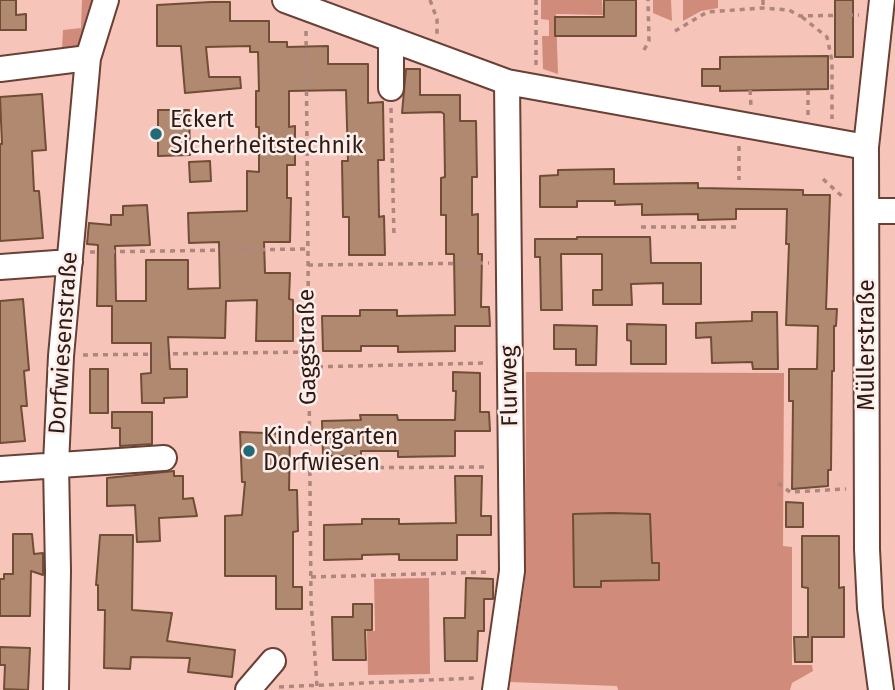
<!DOCTYPE html>
<meta charset="utf-8">
<style>
body{margin:0}
canvas{display:block;background:#f6c4b8}
</style>
<canvas width="895" height="690"></canvas>
<script>
const ctx = document.querySelector('canvas').getContext('2d');
ctx.lineJoin = 'round';
function fill(path, color) {
  ctx.fillStyle = color;
  ctx.fill(path, 'evenodd');
}
function shape(rows) {
  const path = new Path2D();
  for (const r of rows) {
    path.moveTo(r[0], r[1]);
    for (let i = 2; i < r.length; i += 2) path.lineTo(r[i], r[i + 1]);
  }
  return path;
}
function stroke(path, color, width, dash) {
  ctx.strokeStyle = color;
  ctx.lineWidth = width;
  ctx.lineCap = dash ? 'butt' : 'round';
  ctx.setLineDash(dash || []);
  ctx.stroke(path);
}
function drawText(font, color, halo, rows, align = 'center') {
  ctx.font = font + ' "Fira Sans",sans-serif';
  ctx.lineWidth = 5;
  ctx.setLineDash([]);
  ctx.textBaseline = 'middle';
  ctx.strokeStyle = halo;
  ctx.fillStyle = color;
  for (const [text, x, y, turn = 0] of rows) {
    ctx.save();
    ctx.translate(x, y);
    ctx.rotate((+turn || 0) * Math.PI / 180);
    ctx.textAlign = isNaN(turn) ? turn : align;
    if (halo) ctx.strokeText(text, 0, 0);
    ctx.fillText(text, 0, 0);
    ctx.restore();
  }
}
const green = shape([
 [82,0,92,0,81,50,62,49,63,30,81,28],
 [541,0,602,0,603,15,556,14,558,74,543,69,542,36,549,36,549,20,541,19],
 [653,0,671,0,672,21,653,13],
 [683,0,718,0,718,8,701,11,683,21],
 [526,372,784,373,783,546,792,547,792,665,812,665,813,671,792,683,790,690,618,690,617,686,510,682,525,580],
 [429,578,430,674,368,675,367,631,375,631,374,579]
]);
const building = shape([
 [0,0,16,0,16,15,26,14,26,30,0,30,0,0],
 [604,0,636,0,636,36,555,36,555,17,604,17,604,0],
 [835,0,853,0,853,57,835,57,835,0],
 [211,2,230,2,230,21,269,21,269,42,287,42,287,47,328,46,328,64,368,64,368,103,383,102,384,160,378,160,379,217,384,216,385,255,349,255,349,217,343,217,342,161,348,161,346,90,289,91,289,127,295,126,295,165,287,165,287,198,291,198,290,242,264,242,265,273,290,273,289,299,293,300,293,341,256,341,257,300,226,301,225,338,168,337,170,369,187,369,187,397,164,398,164,403,142,403,141,374,151,373,151,343,112,343,112,306,97,306,98,245,87,244,89,223,111,225,111,215,123,215,123,206,147,205,150,245,115,246,116,301,146,301,146,260,188,260,188,289,220,288,219,242,189,243,188,213,247,211,247,171,259,172,259,127,256,127,256,91,259,91,258,52,250,52,250,46,206,47,209,77,240,77,241,88,185,93,181,46,157,46,157,5,211,2],
 [828,56,828,89,720,91,720,86,702,86,702,69,720,69,720,57,828,56],
 [406,69,420,69,420,95,460,95,460,121,476,121,477,177,472,177,472,215,478,214,478,254,482,254,481,307,489,307,490,326,455,326,455,351,398,352,398,346,361,346,361,351,323,351,322,316,360,316,360,310,397,310,397,316,455,315,454,254,446,254,446,215,441,215,441,178,445,177,444,114,441,112,402,113,406,69],
 [42,94,46,150,32,151,34,191,39,191,43,238,0,241,0,144,2,144,0,97,42,94],
 [158,110,189,110,190,155,158,156,158,110],
 [210,161,211,181,190,182,189,162,210,161],
 [614,169,614,184,698,183,698,188,803,190,803,195,830,195,826,309,837,309,836,326,834,326,834,371,832,371,831,470,828,470,828,486,792,489,793,401,789,401,789,369,817,369,818,326,786,325,789,244,786,244,787,209,736,209,736,219,698,220,698,214,642,215,642,204,615,205,615,201,577,201,577,207,540,207,540,176,558,175,558,170,614,169],
 [577,237,650,237,651,263,701,263,701,304,663,304,663,283,631,284,632,305,593,305,593,290,602,290,602,254,561,254,562,310,541,310,540,257,535,257,535,239,577,239,577,237],
 [23,299,29,370,24,371,27,406,21,406,25,441,0,443,0,301,23,299],
 [752,312,777,312,778,369,753,369,752,362,712,363,711,337,696,338,696,323,752,321,752,312],
 [627,324,666,325,666,364,631,364,631,341,627,340,627,324],
 [554,325,597,326,596,365,576,365,576,349,554,349,554,325],
 [90,369,108,369,108,413,90,413,90,369],
 [453,372,480,373,480,412,489,412,490,431,455,431,455,456,398,457,398,451,361,451,361,456,323,456,322,421,361,420,360,415,397,415,398,420,455,420,456,391,453,391,453,372],
 [112,412,152,412,152,444,120,446,120,428,112,428,112,412],
 [240,432,290,434,289,490,297,490,298,531,293,532,293,587,302,587,302,609,276,609,276,576,225,576,225,516,242,515,245,482,242,482,240,432],
 [174,471,174,476,183,476,183,499,193,498,197,516,159,518,160,541,137,542,135,505,107,506,107,478,174,471],
 [455,476,482,476,481,516,491,516,491,535,457,535,457,560,399,560,399,554,362,555,362,559,324,560,324,525,362,524,362,519,399,519,399,524,456,523,455,476],
 [786,502,803,503,803,527,786,527,786,502],
 [611,513,650,514,652,563,659,563,659,580,601,581,601,587,574,587,573,514,611,513],
 [13,534,32,534,34,554,43,553,43,575,31,571,30,616,0,616,0,579,4,579,4,574,13,574,13,534],
 [100,535,133,535,132,610,172,613,167,641,235,650,232,677,188,672,190,658,131,657,130,669,104,668,105,610,98,610,98,585,96,585,100,535],
 [802,536,839,536,839,588,844,587,844,637,812,637,812,662,795,662,794,637,808,637,808,588,802,587,802,536],
 [466,578,493,579,493,599,484,599,484,631,478,631,477,661,445,661,444,618,465,618,466,578],
 [353,604,372,604,372,630,365,630,366,660,333,660,332,617,353,617,353,604],
 [0,647,30,648,28,690,4,689,5,665,0,665,0,647]
]);
const path = shape([
 [430,0,437,19,437,35],
 [536,0,536,67],
 [763,0,763,8],
 [802,17,827,37,832,61,832,119],
 [306,31,311,601,317,686],
 [675,31,707,12,763,8,789,10,800,16,859,15],
 [644,50,649,41,648,0],
 [750,90,751,106],
 [808,90,808,116],
 [391,108,394,236],
 [739,146,739,180],
 [823,179,845,199],
 [641,227,740,227],
 [90,252,307,249],
 [308,265,489,263],
 [83,355,308,352],
 [308,367,488,363],
 [309,468,489,467],
 [778,483,790,492,846,489],
 [311,577,491,572],
 [279,687,474,678]
]);
const minor = shape([
 [285,0,507,82,866,147],
 [0,69,88,58],
 [391,88,391,39],
 [868,211,895,211],
 [0,267,70,262],
 [0,469,164,458],
 [56,690,58,571,56,464,61,356,88,58,106,0],
 [248,690,273,661],
 [495,690,512,571,507,82],
 [881,690,870,608,867,549,866,147,882,0]
]);
const markers = [
 [156,134,7,"#236a78"],
 [249,451,7,"#236a78"]
];
const poiNames = [
 ["Eckert",170,121],
 ["Sicherheitstechnik",170,147],
 ["Kindergarten",263,438],
 ["Dorfwiesen",263,464]
];
const streetNames = [
 ["Dorfwiesenstraße",64,343,-86],
 ["Müllerstraße",868,345,-90],
 ["Gaggstraße",308,347,-91],
 ["Flurweg",510,386,-91]
];
fill(green, '#d18b7a');
fill(building, '#b18970');
stroke(building, '#704d35', 2);
stroke(minor, '#694036', 28);
stroke(path, '#ad867d', 3.5, [5, 5]);
stroke(minor, '#fff', 24);
for (const [x, y, r, color] of markers) {
  const dot = new Path2D();
  dot.arc(x, y, r, 0, 2 * Math.PI);
  ctx.fillStyle = color;
  ctx.fill(dot);
  stroke(dot, '#feeeea', 2.5);
}
drawText('23px', '#2d1a16', '#feeeea', poiNames, 'left');
drawText('23px', '#2d1a16', '#feeeea', streetNames);
</script>
